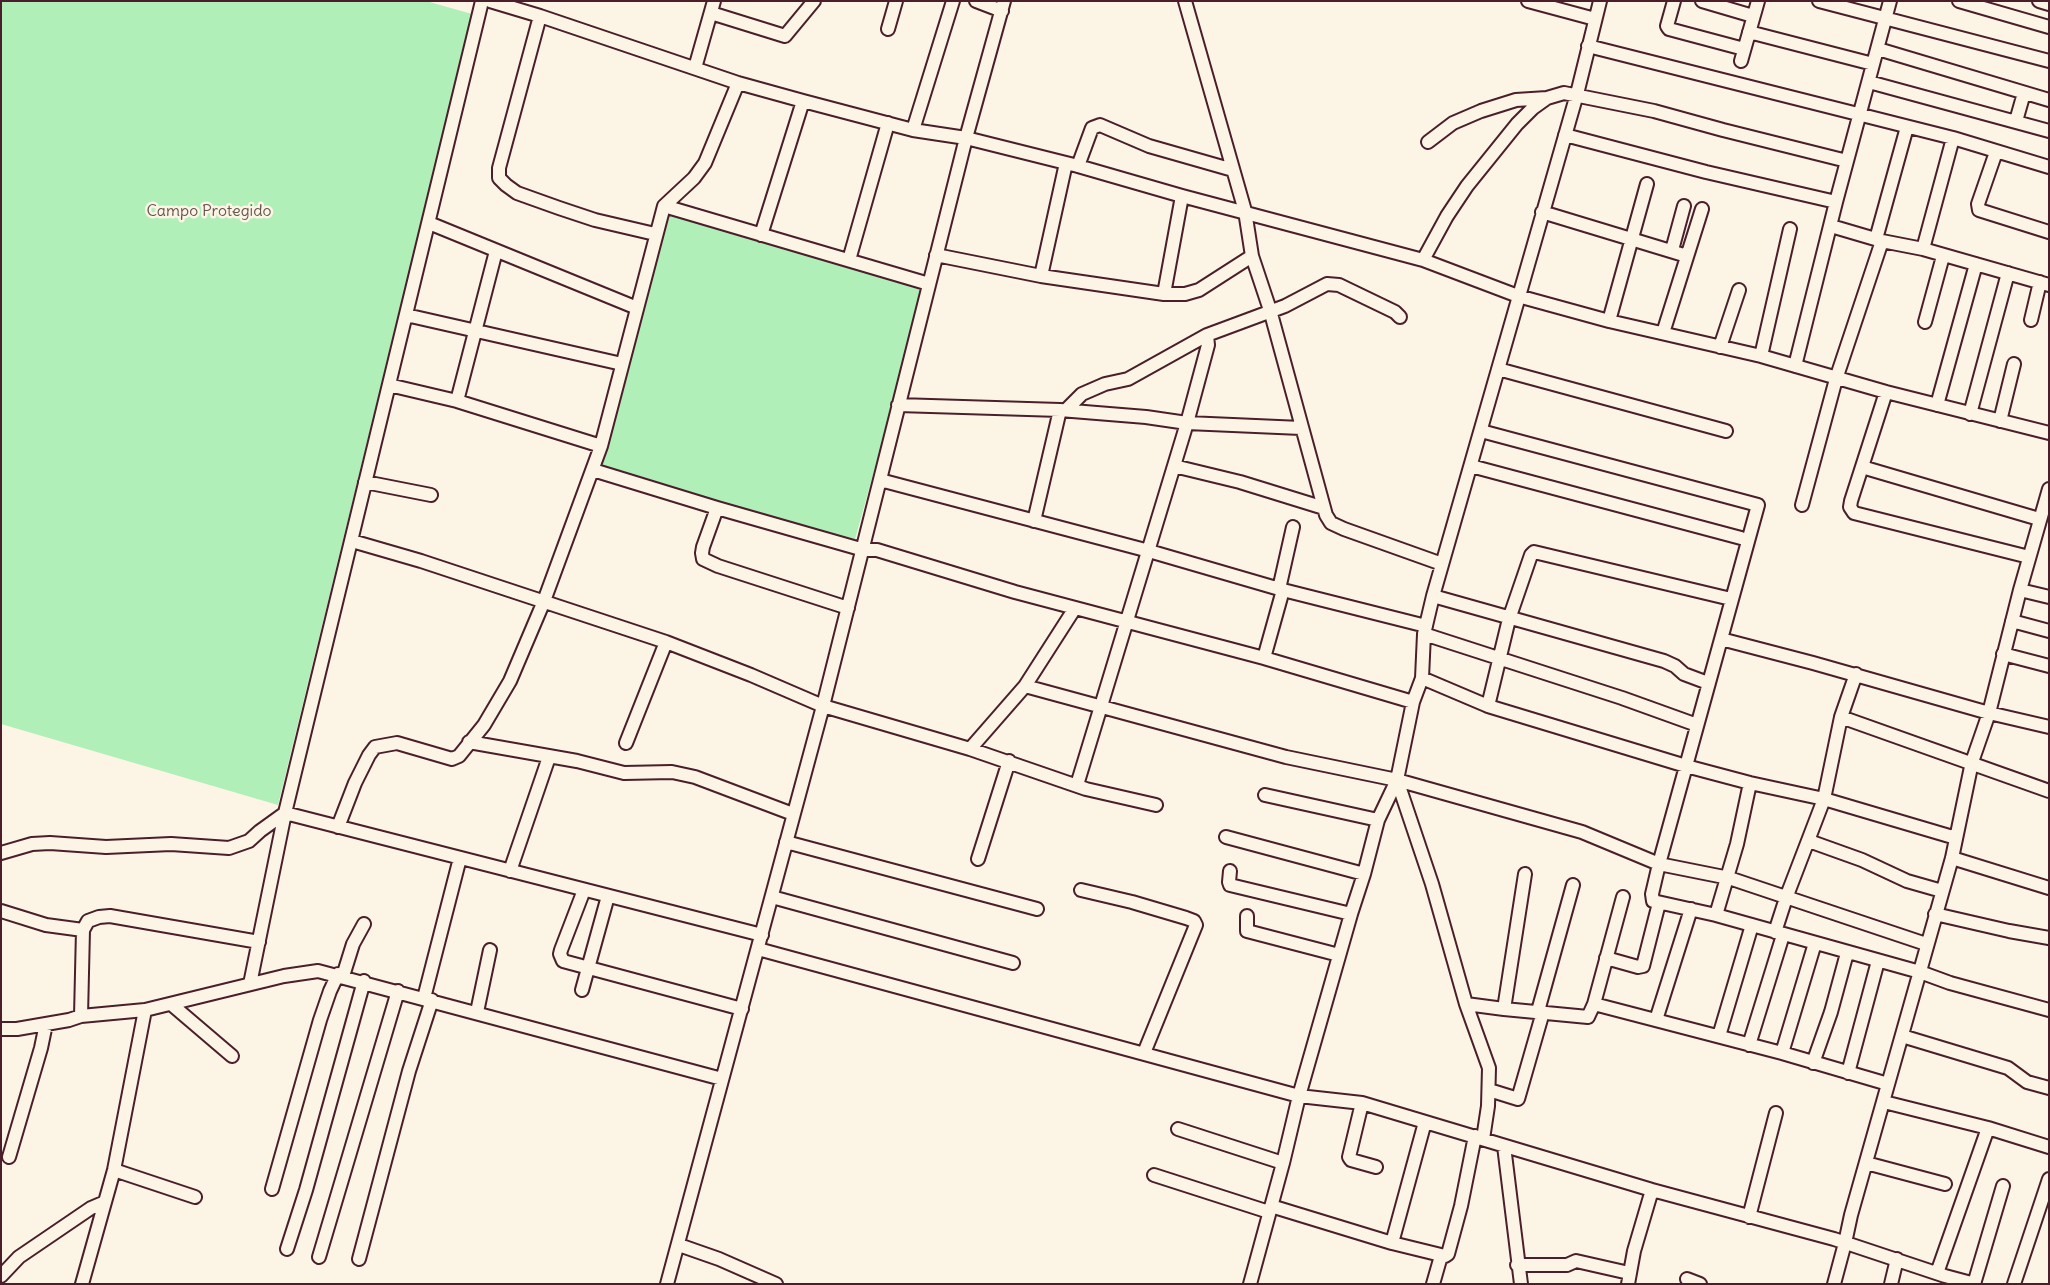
<!DOCTYPE html>
<style>
body{margin:0}
#map{position:relative;width:2050px;height:1285px;overflow:hidden;background:#fcf5e5;font-family:Delius,sans-serif}
canvas{display:block}
.frame{position:absolute;inset:0;border:2px solid #4a1f2b;pointer-events:none}
</style>
<div id="map">
<canvas width="2050" height="1285"></canvas>
<div class="frame"></div>
</div>
<script>
const ctx = document.querySelector('canvas').getContext('2d');
ctx.lineJoin = 'round';
function fill(path, color) {
  ctx.fillStyle = color;
  ctx.fill(path, 'evenodd');
}
function shape(rows) {
  const path = new Path2D();
  for (const r of rows) {
    path.moveTo(r[0], r[1]);
    for (let i = 2; i < r.length; i += 2) path.lineTo(r[i], r[i + 1]);
  }
  return path;
}
function stroke(path, color, width, dash) {
  ctx.strokeStyle = color;
  ctx.lineWidth = width;
  ctx.lineCap = dash ? 'butt' : 'round';
  ctx.setLineDash(dash || []);
  ctx.stroke(path);
}
function drawText(font, color, halo, rows, align = 'center') {
  ctx.font = font + ' Delius,sans-serif';
  ctx.lineWidth = 5;
  ctx.setLineDash([]);
  ctx.textBaseline = 'middle';
  ctx.strokeStyle = halo;
  ctx.fillStyle = color;
  for (const [text, x, y, turn = 0] of rows) {
    ctx.save();
    ctx.translate(x, y);
    ctx.rotate((+turn || 0) * Math.PI / 180);
    ctx.textAlign = isNaN(turn) ? turn : align;
    if (halo) ctx.strokeText(text, 0, 0);
    ctx.fillText(text, 0, 0);
    ctx.restore();
  }
}
const green = shape([
 [1,1,426,1,472,14,278,805,1,724],
 [667,206,927,280,854,543,594,464]
]);
const minor = shape([
 [490,1,540,16,738,83,803,101,913,130,966,138,1078,166,1182,196,1423,260,1518,296,1609,321,1761,356,1886,392,2049,433],
 [976,1,1002,11],
 [1185,1,1245,211,1252,256,1270,310,1326,515,1331,523,1344,529,1442,564],
 [1528,1,1595,19],
 [1674,1,1667,26,1669,29,1744,49],
 [1702,1,1753,16],
 [1819,1,2049,61],
 [1959,1,2049,27],
 [2039,1,2049,4],
 [711,13,785,36,814,1],
 [540,16,499,168,499,178,506,185,517,193,559,208,595,220,655,234],
 [888,29,896,1],
 [1749,32,1873,64],
 [1588,46,1953,138,2049,167],
 [1878,49,2049,100],
 [1741,61,1758,1],
 [695,68,714,1],
 [1869,82,2049,131],
 [2016,121,2024,93],
 [913,130,953,1],
 [1565,135,1706,172,1836,202],
 [1428,142,1453,123,1481,111,1516,100,1547,98],
 [1996,152,1978,204,1979,210,2049,232],
 [1078,166,1092,128,1100,125,1149,146,1233,170],
 [664,206,929,284],
 [1542,212,1687,256],
 [429,223,637,308],
 [1831,226,1882,241,1923,249,2049,285],
 [761,235,803,101],
 [1876,239,1907,127],
 [1923,249,1953,138],
 [1672,250,1684,206],
 [936,255,1041,276,1164,294,1185,294,1199,290,1252,256],
 [849,260,888,123],
 [1423,260,1447,216,1467,186,1517,124,1533,108,1547,98,1564,93,1654,111,1723,130,1847,161],
 [1041,276,1066,163],
 [1164,294,1182,196],
 [406,315,622,364],
 [2031,320,2040,282],
 [1609,321,1647,184],
 [1925,322,1943,256],
 [1663,333,1702,209],
 [1720,347,1739,290],
 [1761,356,1790,229],
 [1795,366,1836,202,1890,1],
 [1498,369,1726,431],
 [389,385,457,401,601,446],
 [1886,392,1851,501,1850,507,1854,513,2029,557],
 [457,401,496,251],
 [898,405,1060,410,1146,417,1187,423,1301,428],
 [1937,405,1976,264],
 [1066,410,1082,394,1105,384,1128,379,1207,335,1285,306,1327,284,1339,285,1395,312,1400,317],
 [1970,414,2008,273],
 [2000,421,2014,364],
 [1481,431,1758,505,1659,864,1652,894,1653,901,1716,915,1920,972,1950,983,2049,1010],
 [1174,466,1240,482,1324,508],
 [1471,466,1741,538],
 [1862,467,2039,519],
 [593,470,717,508,864,550,877,550,1015,592,1264,658,1413,702],
 [880,480,1149,551,1283,590,1426,626],
 [365,482,431,495],
 [1802,505,1836,379,1882,241],
 [717,508,703,547,702,553,703,559,718,566,848,608],
 [1034,521,1060,410],
 [352,541,421,561,666,642,751,675,823,706,970,749,1025,686,1075,608],
 [1279,589,1293,527],
 [2020,590,2049,597],
 [1433,596,1664,661,1675,666,1684,674,1708,683],
 [2012,621,2049,631],
 [1424,634,1622,698,1697,725],
 [1721,639,1813,663,1989,713,2049,727],
 [2003,654,2049,666],
 [1264,658,1283,590],
 [1422,678,1488,706,1686,766,1750,783,1824,799,1956,838],
 [1025,686,1286,757,1397,780,1582,832,1659,864,1729,878,1926,944],
 [1488,706,1509,619,1531,555,1534,552,1731,599],
 [1841,717,2049,791],
 [469,742,577,761,624,773,672,772,695,777,793,814],
 [626,743,666,642],
 [970,749,1086,789,1156,805],
 [1397,780,1432,884,1466,1004,1489,1068,1488,1106,1483,1139],
 [1077,785,1187,423,1208,345,1207,335],
 [1265,795,1378,820],
 [338,827,355,783,369,755,375,747,397,743,452,759,459,756,484,725,510,681,544,601,601,446,664,206,694,178,705,163,738,83],
 [1226,837,1364,874],
 [1809,841,1862,860,1907,881,1942,891],
 [786,842,1037,909],
 [1,853,32,844,50,843,106,847,171,844,229,848,249,841,260,831,285,813,762,935],
 [1952,858,2049,888],
 [978,859,1009,761],
 [510,871,549,757],
 [1230,871,1229,882,1230,885,1351,914],
 [584,890,561,950,560,954,563,961,742,1009],
 [1081,890,1132,902,1186,918,1194,921,1196,925,1144,1053],
 [772,897,1013,963],
 [1,911,46,925,83,930,81,1016],
 [1935,914,2009,931,2049,938],
 [1716,915,1737,844,1750,783],
 [1247,916,1247,931,1339,955],
 [83,930,88,921,99,917,110,916,259,942],
 [1775,932,1786,898,1824,799,1841,717,1856,674],
 [758,949,1299,1096,1362,1103,1652,1190,1834,1239,1945,1276,1975,1284],
 [1606,958,1638,967,1643,966,1659,903],
 [343,976,353,944,364,924],
 [250,984,285,813,482,1],
 [582,990,608,896],
 [424,998,460,858],
 [171,1004,232,1056],
 [1466,1004,1504,1009,1588,1017,1594,1004,1623,897],
 [1594,1004,1782,1053,1888,1084],
 [1504,1009,1525,874],
 [1538,1011,1573,885],
 [477,1012,490,950],
 [1656,1020,1691,909],
 [1,1029,17,1029,69,1020,81,1016,145,1010,284,976,318,971,722,1079],
 [1719,1036,1752,925],
 [1902,1036,2008,1068,2027,1082,2049,1088],
 [1749,1045,1783,935],
 [1782,1053,1815,943],
 [1813,1063,1831,1012,1847,953],
 [1848,1073,1878,961],
 [1489,1090,1518,1099,1543,1012],
 [1884,1102,1988,1128,2049,1147],
 [1362,1103,1349,1157,1351,1160,1376,1167],
 [1178,1129,1283,1163],
 [1504,1146,1521,1284],
 [9,1157,41,1048,46,1024],
 [1866,1163,1945,1184],
 [114,1170,195,1197],
 [1154,1175,1269,1212],
 [272,1189,320,1020,330,991,338,974],
 [1271,1206,1392,1243,1445,1256,1448,1254,1461,1206,1475,1136],
 [1749,1217,1776,1113],
 [1392,1243,1425,1122],
 [679,1245,719,1259,776,1284],
 [287,1249,306,1190,364,981],
 [319,1257,398,991],
 [359,1259,409,1071,432,1000],
 [1517,1265,1567,1265,1576,1261,1629,1273],
 [1937,1273,1988,1128],
 [1,1276,19,1257,91,1208,105,1202],
 [1687,1279,1700,1284],
 [82,1284,114,1170,145,1010],
 [667,1284,823,706,966,138,1004,1],
 [1250,1284,1283,1163,1299,1096,1351,914,1364,874,1378,820,1397,780,1413,702,1422,678,1424,634,1433,596,1577,94,1600,1],
 [1433,1284,1441,1256],
 [1628,1284,1634,1251,1652,1190],
 [1834,1284,1845,1243,1851,1215,1952,858,1972,762,1989,713,2020,590,2049,489],
 [1891,1284,1897,1259],
 [1974,1284,2003,1186],
 [2014,1284,2049,1179]
]);
const parkNames = [
 ["Campo Protegido",209,211]
];
fill(green, '#b0efb7');
stroke(minor, '#4a1f2b', 16);
stroke(minor, '#fcf5e5', 12);
drawText('16px', '#64534e', '#fcf5e5', parkNames);
</script>
